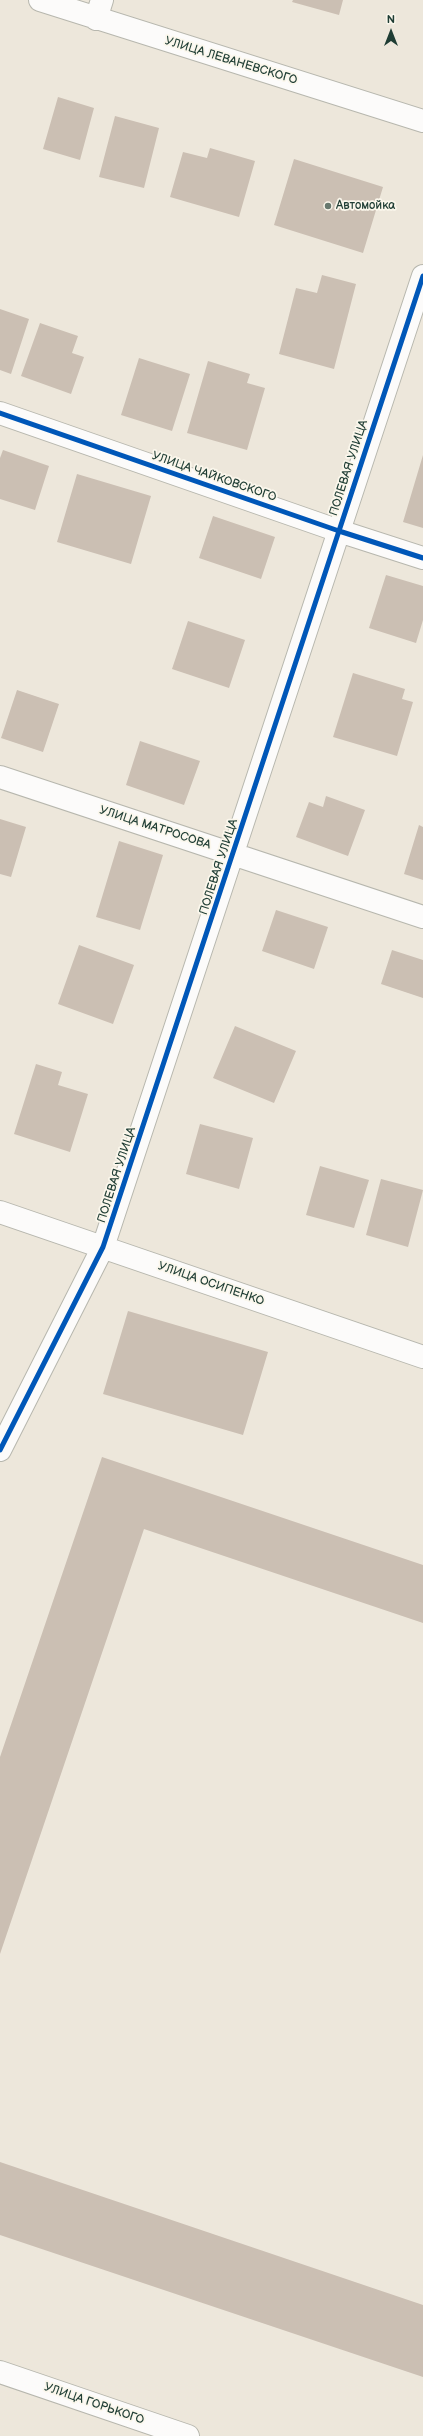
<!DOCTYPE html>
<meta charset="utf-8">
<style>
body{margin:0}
#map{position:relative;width:423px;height:2436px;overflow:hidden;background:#ede7db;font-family:"Balsamiq Sans",sans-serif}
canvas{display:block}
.north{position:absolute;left:371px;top:12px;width:40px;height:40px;-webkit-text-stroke:3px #fbf7ec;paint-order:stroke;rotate:0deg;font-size:11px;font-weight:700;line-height:16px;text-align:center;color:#1f3d34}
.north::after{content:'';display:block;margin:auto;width:14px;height:18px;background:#1f3d34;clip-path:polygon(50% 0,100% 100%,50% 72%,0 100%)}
</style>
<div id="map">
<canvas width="423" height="2436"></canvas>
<div class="north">N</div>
</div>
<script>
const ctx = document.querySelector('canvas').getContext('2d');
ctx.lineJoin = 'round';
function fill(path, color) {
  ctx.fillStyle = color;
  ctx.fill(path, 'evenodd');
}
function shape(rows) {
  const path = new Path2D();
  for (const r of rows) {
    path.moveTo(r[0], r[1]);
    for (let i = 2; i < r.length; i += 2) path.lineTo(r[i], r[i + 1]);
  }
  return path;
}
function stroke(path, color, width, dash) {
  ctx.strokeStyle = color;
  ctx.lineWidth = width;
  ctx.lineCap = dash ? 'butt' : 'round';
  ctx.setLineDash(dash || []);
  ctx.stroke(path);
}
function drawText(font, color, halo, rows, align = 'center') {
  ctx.font = font + ' "Balsamiq Sans",sans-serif';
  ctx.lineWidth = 3.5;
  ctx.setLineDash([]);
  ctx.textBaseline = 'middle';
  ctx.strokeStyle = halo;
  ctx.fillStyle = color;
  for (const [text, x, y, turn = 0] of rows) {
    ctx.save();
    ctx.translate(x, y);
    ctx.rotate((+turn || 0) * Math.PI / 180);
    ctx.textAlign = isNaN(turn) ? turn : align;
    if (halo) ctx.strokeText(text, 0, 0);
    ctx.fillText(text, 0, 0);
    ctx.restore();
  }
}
const building = shape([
 [293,0,343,0,339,15,292,2],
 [58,97,94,108,80,160,43,149],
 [115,116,159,128,144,188,99,177],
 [210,148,255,161,239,217,170,197,183,152,207,158],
 [294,159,383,187,363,253,274,225],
 [322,275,356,284,334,369,279,354,296,288,317,293],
 [0,309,29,319,11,374,0,370],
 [40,323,78,336,72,353,84,357,71,394,21,376],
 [139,358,190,374,172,431,121,415],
 [208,361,250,374,247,383,265,388,247,450,187,433],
 [3,450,49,466,35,510,0,499,0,458],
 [423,455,423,528,403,522],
 [77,474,151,496,131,564,57,542],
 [213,516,275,537,261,579,199,558],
 [386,575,423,586,423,620,416,643,369,628],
 [188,621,245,640,229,688,172,669],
 [353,673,405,689,402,699,413,702,397,756,333,737],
 [17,690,59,704,43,752,1,738],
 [140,741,200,761,184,805,126,785],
 [326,796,365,810,348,856,296,837,309,802,323,807],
 [0,819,26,827,11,877,0,874],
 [419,825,423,827,423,880,404,874],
 [119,841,163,855,140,930,96,917],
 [276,910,328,927,314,969,262,951],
 [79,945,134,965,113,1024,58,1004],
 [392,950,423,960,423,998,381,984],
 [235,1026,296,1051,274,1103,213,1078],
 [36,1064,62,1072,58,1085,88,1094,70,1152,14,1134],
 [200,1124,253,1138,239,1189,186,1174],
 [320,1166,369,1180,354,1228,306,1215],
 [381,1179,423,1190,408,1247,366,1235],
 [128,1311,268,1352,243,1435,103,1394],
 [102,1457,423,1565,423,1623,144,1529,0,1954,0,1757],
 [0,2162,423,2305,423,2377,0,2235]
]);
const minor = shape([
 [40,0,423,121],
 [96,19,102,0],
 [0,413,339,531,423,558],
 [0,777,423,917],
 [0,1212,423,1357],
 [0,1450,103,1247,423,276],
 [0,2372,188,2436]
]);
const cycleway = shape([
 [0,413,339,531,423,558],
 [0,1450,103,1247,423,276]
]);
const markers = [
 [328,206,4,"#67786e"]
];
const streetNames = [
 ["УЛИЦА ЛЕВАНЕВСКОГО",231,61,17],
 ["ПОЛЕВАЯ УЛИЦА",349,468,-72],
 ["УЛИЦА ЧАЙКОВСКОГО",214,477,19],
 ["УЛИЦА МАТРОСОВА",155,828,18],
 ["ПОЛЕВАЯ УЛИЦА",219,867,-72],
 ["ПОЛЕВАЯ УЛИЦА",117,1175,-72],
 ["УЛИЦА ОСИПЕНКО",211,1284,19],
 ["УЛИЦА ГОРЬКОГО",94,2404,19]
];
const poiNames = [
 ["Автомойка",336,206]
];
fill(building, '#cbbfb3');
stroke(minor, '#b7b7ae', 24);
stroke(minor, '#fcfbfa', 22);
stroke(cycleway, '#0057b8', 5);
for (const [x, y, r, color] of markers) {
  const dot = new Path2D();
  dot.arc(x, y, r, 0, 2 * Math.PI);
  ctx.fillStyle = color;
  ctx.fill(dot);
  stroke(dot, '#fbf7ec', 1.5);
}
drawText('12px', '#1f3d34', '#fbf7ec', streetNames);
drawText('12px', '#1f3d34', '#fbf7ec', poiNames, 'left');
</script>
